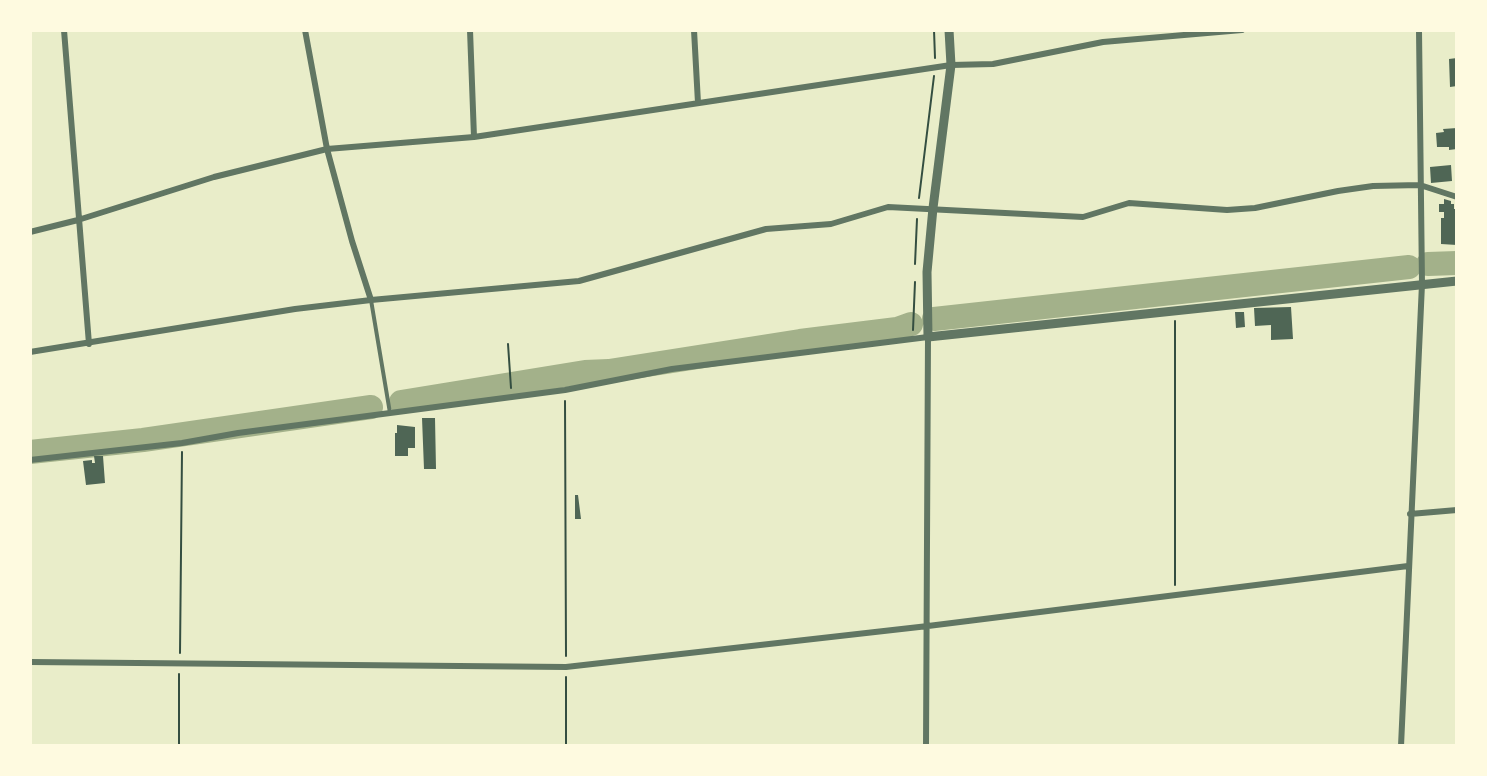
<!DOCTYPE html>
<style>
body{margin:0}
#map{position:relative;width:1487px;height:776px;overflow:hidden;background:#e9edc9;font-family:"PT Sans Narrow",sans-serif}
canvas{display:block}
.frame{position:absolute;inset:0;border:32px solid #fefae0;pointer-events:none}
</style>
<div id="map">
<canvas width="1487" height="776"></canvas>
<div class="frame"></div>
</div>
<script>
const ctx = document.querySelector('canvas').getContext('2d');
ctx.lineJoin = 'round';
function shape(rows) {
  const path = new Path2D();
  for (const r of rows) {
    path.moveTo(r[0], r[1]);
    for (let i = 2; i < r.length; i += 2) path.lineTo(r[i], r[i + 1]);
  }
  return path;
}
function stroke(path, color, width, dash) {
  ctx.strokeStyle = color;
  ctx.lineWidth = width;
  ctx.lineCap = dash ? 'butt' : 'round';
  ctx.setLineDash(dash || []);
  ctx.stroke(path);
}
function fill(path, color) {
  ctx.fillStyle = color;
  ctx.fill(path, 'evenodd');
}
const river = shape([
 [1428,264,1457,263],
 [934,319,1409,267],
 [401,402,585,372,609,371,800,341,897,329,911,324],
 [30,452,143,440,371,407]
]);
const building = shape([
 [1457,58,1457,86,1450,87,1449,59],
 [1457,128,1457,149,1449,150,1449,147,1437,147,1436,133,1444,132,1443,129],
 [1451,165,1452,181,1431,183,1430,167],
 [1444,199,1451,201,1451,204,1454,204,1454,209,1457,209,1457,245,1441,244,1441,218,1444,218,1444,212,1439,212,1439,204,1444,204],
 [1291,307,1293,339,1271,340,1271,325,1255,326,1254,308],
 [1235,312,1244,312,1245,327,1236,328],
 [422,418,435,418,436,469,424,469],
 [397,425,415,427,415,448,408,448,408,456,395,456,395,433,397,433],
 [94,456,103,456,105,483,86,485,83,461,92,460,92,463,95,463],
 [575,495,578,495,581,519,575,519]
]);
const path = shape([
 [934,30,935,58],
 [919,198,934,76],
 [915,264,917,219],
 [913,330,915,282],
 [508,344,511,388],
 [565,401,566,656],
 [1175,585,1175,321],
 [180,653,182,452],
 [179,746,179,674],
 [566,746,566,677]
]);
const service = shape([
 [371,300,390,413]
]);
const minor = shape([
 [64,30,89,344],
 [305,30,327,149,352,241,371,300],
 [470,30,474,137],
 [694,30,698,103],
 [30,232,78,220,214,177,327,149,474,137,951,65,993,64,1103,42,1242,30],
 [30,352,295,309,371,300,579,281,766,229,831,224,888,207,1083,217,1129,203,1227,210,1255,208,1338,191,1373,186,1420,185,1457,197],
 [30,460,182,443,238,433,565,390,672,369,928,337,926,746],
 [1410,514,1457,510],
 [30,662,566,667,928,626,1408,566],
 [1401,746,1422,284,1419,30]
]);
const tertiary = shape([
 [949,30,951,65,933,208,927,272,928,337,1457,281]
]);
stroke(river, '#a3b18a', 24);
fill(building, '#4f6655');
stroke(path, '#344e41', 2);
stroke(service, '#617663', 4);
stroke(minor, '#617663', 6);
stroke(tertiary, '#617663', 9);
</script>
